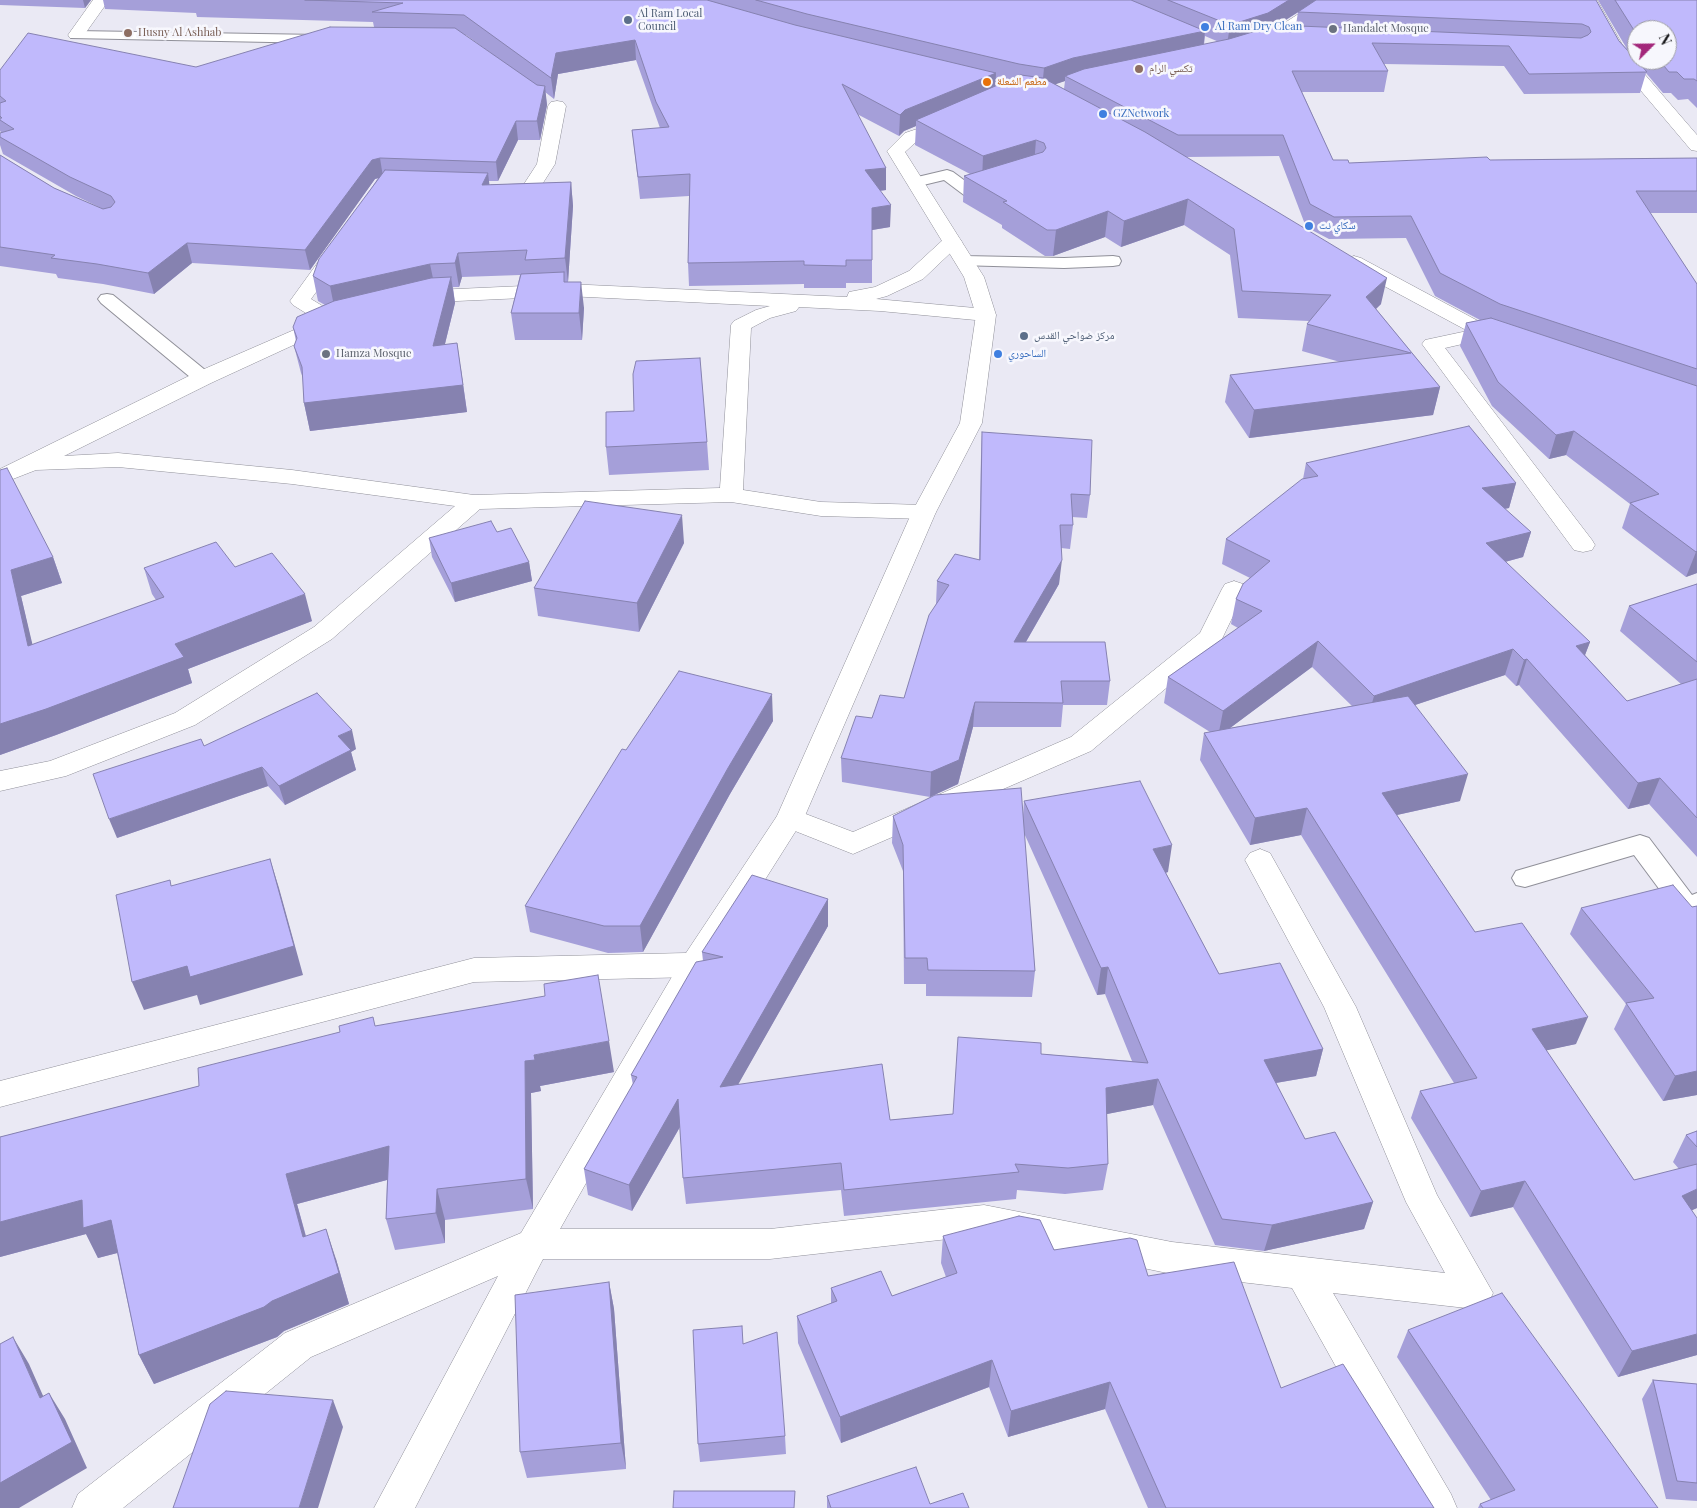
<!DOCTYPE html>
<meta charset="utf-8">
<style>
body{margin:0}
#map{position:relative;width:1697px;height:1508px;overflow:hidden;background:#eae9f4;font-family:"Playfair Display",serif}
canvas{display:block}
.north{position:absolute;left:1627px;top:20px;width:50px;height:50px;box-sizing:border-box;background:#f7f7fd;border:1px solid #9c9ca1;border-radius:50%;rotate:67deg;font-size:14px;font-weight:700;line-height:20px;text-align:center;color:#141417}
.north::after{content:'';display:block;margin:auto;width:18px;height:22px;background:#a3277b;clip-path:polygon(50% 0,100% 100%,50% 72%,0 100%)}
</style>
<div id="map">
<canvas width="1697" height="1508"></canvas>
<div class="north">N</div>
</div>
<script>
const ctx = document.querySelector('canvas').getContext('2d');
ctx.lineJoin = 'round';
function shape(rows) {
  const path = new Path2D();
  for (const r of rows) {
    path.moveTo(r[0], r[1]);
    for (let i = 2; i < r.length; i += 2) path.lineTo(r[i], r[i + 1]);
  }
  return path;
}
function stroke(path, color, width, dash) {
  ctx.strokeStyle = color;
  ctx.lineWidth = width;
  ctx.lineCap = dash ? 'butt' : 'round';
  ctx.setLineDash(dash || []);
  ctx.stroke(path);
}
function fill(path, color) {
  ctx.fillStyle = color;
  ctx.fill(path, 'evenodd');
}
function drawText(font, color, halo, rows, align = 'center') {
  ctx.font = font + ' "Playfair Display","Noto Naskh Arabic",serif';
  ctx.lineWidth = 5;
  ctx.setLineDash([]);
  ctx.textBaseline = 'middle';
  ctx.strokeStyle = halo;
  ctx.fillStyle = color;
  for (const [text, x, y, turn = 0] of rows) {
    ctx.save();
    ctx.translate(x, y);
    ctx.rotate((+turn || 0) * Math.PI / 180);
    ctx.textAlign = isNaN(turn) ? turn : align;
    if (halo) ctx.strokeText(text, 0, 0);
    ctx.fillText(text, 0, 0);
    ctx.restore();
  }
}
const service = shape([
 [76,31,320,35,327,39,320,43,71,38,69,35,76,31],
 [947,170,953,172,972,186,994,180,1000,182,1002,185,1000,188,970,197,964,195,944,180,915,187,909,185,907,182,909,179,947,170],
 [964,256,1064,258,1113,256,1119,257,1121,261,1119,265,1113,266,1064,268,958,265,956,261,958,257,964,256],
 [107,294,113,295,210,374,212,378,210,382,203,384,196,382,101,303,98,299,101,295,107,294],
 [1640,835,1649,838,1692,895,1697,893,1697,913,1686,916,1677,913,1634,855,1525,887,1516,885,1512,878,1516,871,1640,835]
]);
const minor = shape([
 [93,0,109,0,82,38,70,38,68,35,93,0],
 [1320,0,1339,0,1278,41,1260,47,1254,45,1252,42,1254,39,1266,35,1320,0],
 [1581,0,1597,0,1628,55,1697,135,1697,151,1691,150,1615,60,1581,0],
 [557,101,563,102,566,106,555,164,536,194,529,196,491,193,489,189,491,185,524,184,537,164,548,106,551,102,557,101],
 [952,236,959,238,962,242,923,279,887,296,876,299,986,309,993,311,996,315,993,319,986,321,880,311,799,307,796,311,770,318,751,328,743,490,821,502,924,505,932,507,936,512,932,517,924,519,821,516,731,502,480,509,332,639,195,725,66,776,0,791,0,771,50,761,175,713,314,627,455,506,292,484,118,467,36,470,0,484,0,469,195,373,317,320,293,305,290,301,329,247,336,245,343,247,346,251,311,299,339,316,342,320,339,324,211,383,64,456,118,453,292,470,474,495,720,488,731,325,734,321,756,310,770,306,567,296,435,302,417,306,410,304,407,300,410,296,435,290,567,284,847,297,849,292,875,287,909,271,945,238,952,236],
 [1486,327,1493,329,1496,333,1493,337,1445,348,1592,540,1595,545,1592,550,1583,552,1574,550,1422,344,1425,340,1486,327],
 [1234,581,1243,584,1246,589,1220,643,1091,751,853,854,780,825,776,818,780,811,790,808,853,832,1071,737,1200,633,1222,589,1225,584,1234,581],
 [1260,849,1270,853,1356,1007,1437,1195,1493,1293,1488,1304,1475,1309,1333,1293,1451,1494,1457,1508,1415,1508,1292,1288,1172,1274,984,1235,770,1259,543,1259,415,1508,374,1508,498,1276,311,1357,123,1508,72,1508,78,1494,285,1333,521,1233,683,958,694,954,705,958,709,966,560,1229,770,1229,984,1205,1172,1242,1445,1273,1406,1202,1324,1007,1245,860,1250,853,1260,849]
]);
const tertiary = shape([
 [950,118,956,119,959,123,956,127,917,141,905,152,984,277,996,315,982,423,936,512,804,818,706,973,695,977,474,982,0,1107,0,1081,474,958,686,953,777,816,912,512,960,423,976,315,964,277,887,151,905,133,950,118],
 [1354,256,1361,258,1493,329,1509,334,1512,338,1509,342,1502,344,1479,337,1347,266,1344,262,1347,258,1354,256]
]);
const wall = shape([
 [0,0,91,0,85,8,0,5],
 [103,0,1596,0,1619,41,1627,49,1598,0,1697,0,1697,108,1688,99,1678,100,1671,93,1663,93,1646,73,1640,93,1524,94,1504,66,1384,64,1388,71,1384,92,1302,92,1333,160,1349,163,1490,160,1697,158,1697,213,1650,213,1697,284,1697,573,1686,577,1622,528,1630,504,1566,455,1549,459,1492,406,1460,346,1466,323,1480,320,1435,296,1406,238,1329,239,1306,227,1279,156,1186,157,1381,304,1376,309,1440,387,1433,415,1249,438,1225,402,1230,375,1340,362,1302,351,1307,324,1309,321,1238,318,1230,255,1184,225,1121,247,1105,237,1053,256,1045,256,1002,228,1002,225,963,202,964,176,970,174,915,145,916,126,904,131,899,136,857,114,886,168,886,190,880,191,890,227,872,230,872,283,846,283,846,288,804,288,804,284,689,286,688,263,689,196,640,199,632,130,660,128,636,60,558,74,554,99,545,92,547,105,540,140,518,140,498,181,489,181,489,185,571,182,573,206,568,282,584,308,582,340,515,340,511,313,520,275,462,277,459,287,453,287,455,303,445,344,461,369,467,412,310,431,304,403,303,378,301,373,294,346,296,341,293,327,325,305,318,301,313,276,378,178,375,179,310,270,192,263,154,294,103,284,58,278,56,274,0,266,0,155,54,188,103,209,76,196,3,154,0,145,0,133,2,133,0,131,0,70,196,67,374,27,373,22,197,17,196,13,105,9],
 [1300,11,1298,12,1296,25,1278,25],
 [1637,30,1667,60,1637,60],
 [465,35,466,35,495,56],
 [1205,36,1219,42,1204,45],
 [996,80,1004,82,995,86],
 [1065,81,1064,89,1055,84,1058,83],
 [634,411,707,442,709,470,609,475,606,447],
 [982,432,1090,495,1087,518,1072,517,1073,525,1070,549,1061,548,1059,584,1026,642,1110,681,1107,705,1063,705,1061,727,973,727,958,784,930,797,842,782,841,758,872,718,904,698,936,604,937,581,979,560,981,455],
 [1306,463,1516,483,1509,508,1505,509,1531,532,1523,557,1505,562,1590,642,1585,655,1627,701,1681,684,1620,631,1629,606,1697,584,1697,857,1649,804,1628,809,1519,685,1516,686,1505,675,1415,705,1460,801,1397,815,1475,932,1576,1044,1546,1050,1634,1180,1679,1169,1673,1162,1686,1135,1697,1131,1697,1208,1691,1210,1697,1355,1618,1377,1513,1207,1470,1217,1411,1118,1420,1091,1454,1083,1301,835,1250,845,1200,760,1204,733,1210,732,1164,703,1168,677,1238,628,1231,624,1236,599,1250,578,1222,564,1226,539,1303,479],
 [1312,667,1352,706,1230,728],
 [0,470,53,557,62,583,21,596,32,645,156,600,152,594,144,568,235,567,312,621,188,669,192,683,56,735,0,755],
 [497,532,529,562,532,581,455,602,432,557,429,538],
 [684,543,639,632,538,616,534,588],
 [773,721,730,794,643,952,608,953,530,932,525,906,626,750],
 [204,746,356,749,351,752,356,770,285,805,268,786,117,838],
 [1024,801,1168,872,1166,873,1219,974,1323,1049,1316,1076,1276,1083,1305,1139,1373,1202,1364,1229,1264,1251,1215,1245,1153,1105,1107,1114,1108,1164,1103,1190,1065,1194,1017,1190,1016,1199,844,1216,841,1190,686,1204,683,1178,680,1127,632,1211,588,1195,584,1169,633,1085,631,1075,703,961,702,952,828,899,828,926,738,1084,890,1120,953,1114,1041,1054,1132,1061,1105,994,1097,995,1024,833,1035,971,1032,997,926,996,926,984,904,984,903,871,892,843,893,816,1023,816],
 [1697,906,1697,1095,1663,1101,1614,1029,1626,1004,1570,934,1581,908,1692,907],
 [376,1026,614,1072,540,1086,541,1091,531,1093,533,1209,445,1220,445,1243,395,1250,386,1219,387,1180,297,1204,306,1236,336,1259,349,1304,284,1331,277,1337,154,1384,139,1355,117,1253,98,1258,86,1234,0,1257,0,1137,199,1086],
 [943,1236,1054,1250,1148,1276,1281,1388,1434,1508,1148,1508,1105,1409,1008,1437,989,1387,841,1443,798,1343,797,1316,831,1304,831,1288,892,1296,946,1277,941,1263],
 [609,1282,614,1309,626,1469,527,1478,520,1452],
 [1408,1330,1658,1508,1478,1508,1480,1504,1491,1500,1397,1357],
 [743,1344,785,1436,786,1454,700,1462,698,1444],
 [1653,1380,1697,1384,1697,1501,1666,1499,1642,1399],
 [827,1496,930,1504,969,1508,827,1508]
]);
const shadedWall = shape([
 [83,0,91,0,85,8],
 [1289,0,1317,0,1265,33,1227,45,1230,25],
 [1205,31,1203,51,1065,76,1065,81,1042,89,1044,68,1073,58],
 [635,40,636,60,558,74,554,99,551,78,556,53],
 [996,73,995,93,916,120,916,126,904,131,899,136,900,115,905,110],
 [545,86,547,105,540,140,537,121],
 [516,121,518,140,498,181,496,162],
 [1036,140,1034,165,982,181,983,156],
 [380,158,383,177,375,179,310,270,305,250,372,160],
 [886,168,886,190,865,192,865,170],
 [488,173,491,197,482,185],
 [571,182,573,206,568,282,565,258],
 [1188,199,1184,225,1121,247,1124,221],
 [891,205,890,227,872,230,872,208],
 [1108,211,1105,237,1053,256,1056,230],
 [187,243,192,263,154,294,148,273],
 [458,253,462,277,459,287,455,263],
 [430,264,435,288,335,311,330,286],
 [451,277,455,303,438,372,433,346],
 [1387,278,1381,304,1360,324,1366,297],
 [581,282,584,308,582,340,579,313],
 [457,343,467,412,310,431,304,403],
 [1440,387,1433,415,1249,438,1254,410],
 [1574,431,1566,455,1549,459,1556,435],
 [1516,483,1509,508,1475,513,1482,488],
 [682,515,684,543,639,632,637,603],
 [1531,532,1523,557,1479,569,1486,543],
 [1697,551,1697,573,1686,577,1696,552],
 [53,557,62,583,21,596,39,672,28,646,11,570],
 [1062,560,1059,584,1012,666,1014,642],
 [529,562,532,581,455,602,451,583],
 [305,594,312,621,188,669,192,683,56,735,0,755,0,724,175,644],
 [1318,641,1312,667,1218,737,1223,711],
 [1590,642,1580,668,1576,646],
 [1513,649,1505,675,1367,721,1374,696],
 [1527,659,1519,685,1516,686,1524,660],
 [772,694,773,721,730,794,643,952,640,926,728,768],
 [975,702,973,727,958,784,930,797,931,772],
 [352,730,356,749,351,752,356,770,285,805,279,786,338,736],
 [262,767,268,786,117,838,109,819],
 [1468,774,1460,801,1374,820,1382,793],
 [1660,778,1649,804,1628,809,1638,783],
 [1307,808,1301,835,1250,845,1255,818],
 [1172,845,1168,872,1149,876,1153,849],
 [270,859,279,888,303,975,200,1005,197,995,144,1010,132,982],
 [828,899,828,926,722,1113,720,1087],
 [1108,967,1105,994,1097,995,1101,968],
 [1588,1017,1576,1044,1521,1056,1532,1029],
 [609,1041,614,1072,540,1086,541,1091,531,1093,533,1209,526,1179,525,1061,534,1055],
 [1323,1049,1316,1076,1258,1086,1264,1060],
 [1697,1071,1697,1095,1663,1101,1675,1076],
 [1158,1079,1153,1105,1102,1115,1106,1088],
 [678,1099,681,1125,632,1211,629,1185],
 [389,1146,398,1177,297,1204,314,1267,303,1237,286,1174],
 [1525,1181,1513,1207,1470,1217,1481,1191],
 [437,1189,445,1220,445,1243,436,1213],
 [1697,1189,1697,1208,1667,1222,1682,1196],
 [82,1200,111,1220,125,1251,98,1258,86,1234,0,1257,0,1222],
 [1373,1202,1364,1229,1264,1251,1272,1225],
 [326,1229,336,1259,349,1304,284,1331,277,1337,154,1384,139,1355],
 [609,1282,614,1309,626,1469,621,1443],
 [1697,1334,1697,1355,1618,1377,1632,1351],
 [13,1337,29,1364,56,1425,40,1398],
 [992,1360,989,1387,841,1443,840,1417],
 [1110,1382,1105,1409,1008,1437,1011,1411],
 [49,1393,65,1419,87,1468,19,1508,0,1508,0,1483],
 [333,1400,343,1427,318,1508,299,1508]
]);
const building = shape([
 [305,0,707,0,795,25,996,73,905,110,900,115,842,84,886,168,865,170,891,205,872,208,872,260,846,260,846,266,804,265,804,261,688,263,690,174,638,177,632,130,669,127,656,102,635,40,556,53,551,78,464,15,372,12,403,3,305,0],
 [756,0,1131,0,1205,31,1073,58,1044,68,1019,64,807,14,756,0],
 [1168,0,1289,0,1268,13,1230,25,1168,0],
 [1316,0,1596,0,1619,41,1647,72,1529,74,1509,46,1372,43,1388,71,1292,71,1333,160,1348,160,1349,163,1487,157,1490,160,1697,158,1697,191,1636,191,1697,284,1697,369,1500,304,1440,273,1411,216,1334,217,1310,204,1283,135,1178,135,1065,76,1084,69,1229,39,1276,25,1581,38,1588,35,1591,32,1589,27,1582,24,1298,12,1316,0],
 [1615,0,1697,0,1697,81,1694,79,1684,79,1677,72,1669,72,1659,60,1667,60,1667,30,1637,30,1637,35,1615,0],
 [330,27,455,28,537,85,545,86,537,121,516,121,496,162,380,158,372,160,305,250,187,243,148,273,97,264,51,258,55,255,0,247,0,155,54,188,103,209,111,207,115,202,111,196,70,177,0,137,0,133,14,129,0,120,0,118,2,118,0,116,0,103,6,101,0,96,0,70,28,33,196,67,330,27],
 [1021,75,1043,78,1145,132,1387,278,1366,297,1440,387,1254,410,1230,375,1411,353,1307,324,1331,295,1242,291,1234,229,1188,199,1124,221,1108,211,1056,230,1047,230,1003,202,1007,201,964,176,1043,152,1046,148,1044,143,1036,140,983,156,916,120,1021,75],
 [385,170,488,173,482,185,571,182,565,258,525,260,527,250,458,253,455,263,430,264,330,286,313,276,319,259,385,170],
 [564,272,564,282,581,282,579,313,511,313,521,274,564,272],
 [451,277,433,346,457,343,463,385,304,403,302,367,294,346,297,338,293,327,297,317,334,301,431,278,451,277],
 [1491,318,1697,386,1697,551,1696,552,1630,503,1659,494,1574,431,1556,435,1498,382,1466,323,1491,318],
 [700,358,707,442,606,447,606,412,634,411,633,374,636,361,700,358],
 [1469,426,1516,483,1482,488,1531,532,1486,543,1590,642,1576,646,1627,701,1697,679,1697,818,1660,778,1638,783,1527,659,1524,660,1513,649,1374,696,1318,641,1223,711,1168,677,1262,611,1236,599,1243,584,1270,561,1226,539,1302,479,1318,476,1306,463,1469,426],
 [982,432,1092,440,1090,495,1071,494,1073,525,1060,525,1062,560,1014,642,1105,642,1110,681,1061,681,1063,703,975,702,959,760,931,772,841,758,856,716,872,718,880,695,904,698,929,615,949,585,937,581,955,554,980,560,982,432],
 [7,468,53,557,11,570,28,646,164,597,144,568,216,542,235,567,272,553,305,594,175,644,184,657,46,709,0,724,0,470,7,468],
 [585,501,682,515,637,603,534,588,585,501],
 [491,521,497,532,511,528,529,562,451,583,429,538,491,521],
 [1697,584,1697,662,1629,606,1697,584],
 [679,671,772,694,728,768,640,926,604,926,525,906,622,749,626,750,679,671],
 [317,693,352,730,338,736,351,750,279,786,262,767,109,819,93,774,201,739,204,746,317,693],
 [1408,696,1468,774,1382,793,1475,932,1522,923,1588,1017,1532,1029,1634,1180,1697,1164,1697,1189,1682,1196,1697,1218,1697,1334,1632,1351,1525,1181,1481,1191,1420,1091,1477,1078,1307,808,1255,818,1204,733,1408,696],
 [1140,781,1172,845,1153,849,1219,974,1280,963,1323,1049,1264,1060,1305,1139,1335,1132,1373,1202,1272,1225,1222,1219,1158,1079,1106,1088,1108,1164,1068,1168,1015,1164,1019,1172,844,1190,841,1163,683,1178,678,1099,629,1185,584,1169,637,1077,631,1075,696,962,723,957,702,952,752,875,828,899,720,1087,882,1064,890,1120,953,1114,958,1037,1041,1043,1041,1054,1148,1063,1108,967,1101,968,1024,801,1140,781],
 [1021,788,1035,971,928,970,927,958,905,958,903,845,893,816,935,795,1021,788],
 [270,859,294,946,190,977,187,966,132,982,116,895,170,880,171,886,270,859],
 [1673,885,1692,907,1697,906,1697,1071,1675,1076,1626,1003,1654,998,1581,908,1673,885],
 [598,975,609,1041,534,1055,535,1060,525,1061,526,1179,437,1189,436,1213,386,1219,389,1146,286,1174,303,1237,326,1229,339,1273,272,1301,264,1307,139,1355,111,1220,83,1228,82,1200,0,1222,0,1137,199,1086,198,1068,340,1032,339,1026,373,1017,375,1026,545,996,544,984,598,975],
 [1697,1131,1697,1147,1686,1135,1697,1131],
 [1019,1216,1040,1220,1054,1250,1130,1238,1137,1240,1148,1276,1234,1262,1281,1388,1343,1364,1434,1508,1166,1508,1110,1382,1011,1411,992,1360,840,1417,797,1316,837,1301,831,1288,881,1271,892,1296,957,1273,943,1236,1019,1216],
 [609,1282,621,1443,520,1452,515,1295,609,1282],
 [1502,1293,1658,1508,1483,1508,1480,1504,1515,1490,1408,1330,1502,1293],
 [742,1326,743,1344,777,1332,785,1436,698,1444,693,1330,742,1326],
 [13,1337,40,1398,49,1393,72,1442,0,1483,0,1344,13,1337],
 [1653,1380,1697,1384,1697,1483,1677,1481,1653,1380],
 [226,1391,333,1400,299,1508,173,1508,210,1404,226,1391],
 [916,1467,930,1504,963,1493,969,1508,831,1508,827,1496,916,1467],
 [674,1491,795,1491,794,1508,673,1508,674,1491]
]);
const markers = [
 [628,20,5,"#5c6f8a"],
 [1205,27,5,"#3f7fe0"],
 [1333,29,5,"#6b7280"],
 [128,33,5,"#8d6e63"],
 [1139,69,5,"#8d6e63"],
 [987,82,5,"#e8710a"],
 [1103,114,5,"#3f7fe0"],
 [1309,226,5,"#3f7fe0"],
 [1024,336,5,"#5c6f8a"],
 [326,354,5,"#6b7280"],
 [998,354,5,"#3f7fe0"]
];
const farServicenames = [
 ["Al Ram Local",638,14],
 ["Council",638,27],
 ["مركز ضواحي القدس",1034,336]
];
const farShopnames = [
 ["Al Ram Dry Clean",1215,27],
 ["GZNetwork",1113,114],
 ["سكاي نت",1319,226],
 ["الساحوري",1008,354]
];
const farWorshipnames = [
 ["Handalet Mosque",1343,29],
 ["Hamza Mosque",336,354]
];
const farEducationnames = [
 ["Husny Al Ashhab",138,33],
 ["تكسي الرام",1149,69]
];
const farFoodnames = [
 ["مطعم الشعلة",997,82]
];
stroke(service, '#909099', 2);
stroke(minor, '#909099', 1);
stroke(tertiary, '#909099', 1);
fill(service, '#fff');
fill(minor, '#fff');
fill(tertiary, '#fff');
fill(wall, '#a59fd9');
fill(shadedWall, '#8682b0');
fill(building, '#c0b9fc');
stroke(building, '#8682b0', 1);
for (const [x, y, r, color] of markers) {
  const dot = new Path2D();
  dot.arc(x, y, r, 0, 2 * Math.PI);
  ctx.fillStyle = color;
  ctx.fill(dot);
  stroke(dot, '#f7f7fd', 2);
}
drawText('11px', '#4e5e75', '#f7f7fd', farServicenames, 'left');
drawText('11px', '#366cbe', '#f7f7fd', farShopnames, 'left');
drawText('11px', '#5b616d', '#f7f7fd', farWorshipnames, 'left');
drawText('11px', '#785e54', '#f7f7fd', farEducationnames, 'left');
drawText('11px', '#c56008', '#f7f7fd', farFoodnames, 'left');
</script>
